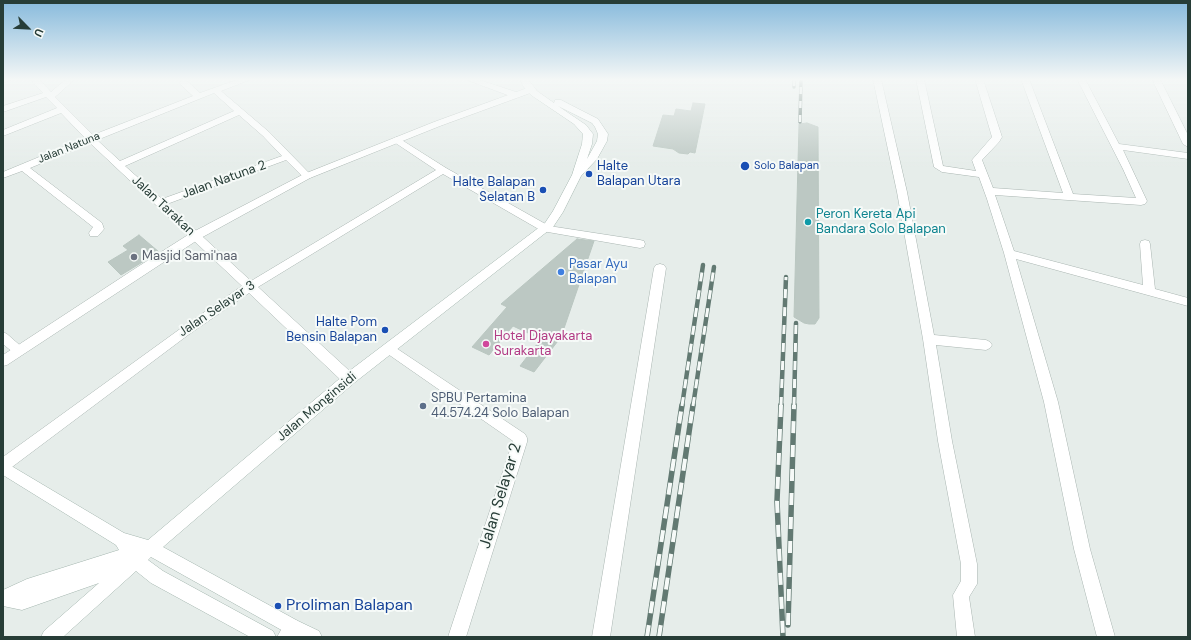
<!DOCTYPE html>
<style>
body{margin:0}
#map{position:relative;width:1191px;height:640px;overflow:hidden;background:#e6edea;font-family:"DM Sans",sans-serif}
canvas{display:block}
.frame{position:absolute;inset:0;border:4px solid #273d37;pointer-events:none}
.north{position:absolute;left:8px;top:8px;width:40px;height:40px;-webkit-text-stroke:3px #f6faf8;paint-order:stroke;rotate:114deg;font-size:11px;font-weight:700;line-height:16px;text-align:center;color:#273d37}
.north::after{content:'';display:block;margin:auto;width:14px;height:18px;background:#273d37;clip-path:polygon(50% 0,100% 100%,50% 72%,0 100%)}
</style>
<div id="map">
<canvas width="1191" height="640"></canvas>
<div class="frame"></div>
<div class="north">U</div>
</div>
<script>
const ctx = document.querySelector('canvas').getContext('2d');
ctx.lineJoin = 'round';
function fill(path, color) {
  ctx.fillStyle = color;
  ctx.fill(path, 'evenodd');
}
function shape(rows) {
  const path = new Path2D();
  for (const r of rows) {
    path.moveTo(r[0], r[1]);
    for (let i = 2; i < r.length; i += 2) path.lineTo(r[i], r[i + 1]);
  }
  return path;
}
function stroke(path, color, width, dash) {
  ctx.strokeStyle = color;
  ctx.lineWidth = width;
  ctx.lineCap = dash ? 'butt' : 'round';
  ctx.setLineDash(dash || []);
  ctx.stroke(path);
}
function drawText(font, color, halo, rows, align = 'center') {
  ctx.font = font + ' "DM Sans",sans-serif';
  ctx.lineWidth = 4;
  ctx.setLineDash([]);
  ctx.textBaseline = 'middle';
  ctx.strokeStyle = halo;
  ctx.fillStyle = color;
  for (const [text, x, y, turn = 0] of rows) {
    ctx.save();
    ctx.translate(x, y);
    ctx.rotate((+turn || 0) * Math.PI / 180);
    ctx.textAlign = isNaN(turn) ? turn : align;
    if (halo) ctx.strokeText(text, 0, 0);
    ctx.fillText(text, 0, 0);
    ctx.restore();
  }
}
const building = shape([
 [693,103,705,104,695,153,690,152,688,154,679,153,673,149,653,146,663,115,674,116,676,109,691,111,693,103],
 [807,123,818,127,819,318,815,324,809,324,804,323,794,317,799,124,807,123],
 [139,235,159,252,121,275,108,262,128,250,123,246,139,235],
 [577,239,594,241,561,337,534,372,520,366,541,339,513,326,489,355,472,347,507,307,501,304,577,239]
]);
const minor = shape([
 [3,79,13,79,3,83,3,79],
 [30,79,39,79,51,92,66,79,75,79,55,97,93,135,193,96,181,85,180,83,181,81,187,81,200,93,239,79,252,79,221,91,269,132,310,174,312,176,310,178,304,178,286,160,167,204,251,281,436,170,394,142,392,140,394,138,397,137,446,168,549,226,640,240,644,241,645,244,644,247,640,248,542,231,443,174,258,287,354,375,355,379,354,383,349,384,344,383,249,293,188,335,8,470,3,471,3,457,180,329,242,286,90,143,30,168,102,223,104,229,98,236,90,236,89,233,93,227,22,171,3,178,3,172,85,138,61,113,3,136,3,130,57,108,46,97,3,112,3,106,43,93,30,79],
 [214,93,234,111,120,161,97,140,214,93],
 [239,115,263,136,282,156,162,199,125,166,239,115],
 [464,79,477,79,519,93,520,95,516,98,513,97,464,79],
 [873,79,881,79,907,192,934,335,986,340,990,342,992,345,990,348,986,350,936,345,952,441,977,564,977,584,969,597,975,637,957,637,953,595,961,581,961,564,938,441,923,339,897,192,873,79],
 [916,79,924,79,943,166,976,171,972,160,992,137,975,79,983,79,1002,137,999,142,982,160,993,188,1063,193,1021,79,1029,79,1073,194,1136,198,1123,169,1077,79,1085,79,1119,144,1188,153,1188,159,1123,150,1147,201,1145,204,1141,205,995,195,1014,251,1143,285,1140,244,1141,241,1145,240,1149,241,1150,244,1155,289,1188,298,1188,306,1016,259,1058,402,1090,549,1115,637,1097,637,1074,549,1044,402,1004,253,987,199,979,177,942,172,934,167,916,79],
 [1152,79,1160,79,1188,135,1188,147,1183,144,1152,79],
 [660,264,664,265,666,268,610,637,592,637,654,268,656,265,660,264],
 [3,332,7,334,23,348,25,351,23,354,19,356,15,354,3,344,3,332],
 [389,344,393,346,525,434,527,438,527,442,466,637,448,637,513,441,385,352,383,349,385,346,389,344],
 [292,619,298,621,300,627,296,637,277,637,286,621,292,619]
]);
const tertiary = shape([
 [530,87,534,90,533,92,440,126,310,178,199,239,7,365,3,366,3,355,136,268,191,233,304,174,434,122,530,87]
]);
const secondary = shape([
 [520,79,528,79,537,91,554,103,555,100,561,100,598,119,608,134,607,141,597,159,581,176,563,212,553,227,354,383,163,547,298,621,319,631,322,637,294,637,151,557,148,560,163,571,273,631,276,637,250,637,151,583,136,571,63,637,41,637,44,631,99,583,22,610,3,606,3,590,27,579,119,550,116,545,3,475,3,461,124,533,148,540,344,375,545,223,553,211,572,175,582,144,583,134,574,124,531,95,523,86,520,79],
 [558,106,592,123,595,127,598,134,597,141,587,159,592,144,593,134,586,125,558,106]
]);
const railFar2 = shape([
 [794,79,794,87],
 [800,122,801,79]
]);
const railFar1 = shape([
 [682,406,703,265],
 [693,406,714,267],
 [781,406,786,277],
 [794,406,796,323]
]);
const rail = shape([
 [781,405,777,501,783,637],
 [788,625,794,405],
 [647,637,682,405],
 [659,637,693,405]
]);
const markers = [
 [745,166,5,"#1a4fb4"],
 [589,174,4,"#1a4fb4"],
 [543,190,4,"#1a4fb4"],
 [808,222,4,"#0f9aa8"],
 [134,257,4,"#6b7280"],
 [561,272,4,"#3f7fe0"],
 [385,330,4,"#1a4fb4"],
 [486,344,4,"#d1479c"],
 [423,406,4,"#5c6f8a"],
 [278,606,4,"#1a4fb4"]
];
const farStreetnames = [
 ["Jalan Natuna",69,148,-22]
];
const farTransitnames = [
 ["Solo Balapan",754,166]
];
const transitNames = [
 ["Halte",597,167,"left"],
 ["Balapan Utara",597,182,"left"],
 ["Halte Balapan",535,183],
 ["Selatan B",535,198],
 ["Halte Pom",377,323],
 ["Bensin Balapan",377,338]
];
const streetNames = [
 ["Jalan Natuna 2",224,180,-20],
 ["Jalan Tarakan",163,206,43],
 ["Jalan Selayar 3",217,309,-34],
 ["Jalan Monginsidi",317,407,-40]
];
const cultureNames = [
 ["Peron Kereta Api",816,215],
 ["Bandara Solo Balapan",816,230]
];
const worshipNames = [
 ["Masjid Sami'naa",142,257]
];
const shopNames = [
 ["Pasar Ayu",569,265],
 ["Balapan",569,280]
];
const hotelNames = [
 ["Hotel Djayakarta",494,337],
 ["Surakarta",494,352]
];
const serviceNames = [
 ["SPBU Pertamina",431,399],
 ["44.574.24 Solo Balapan",431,414]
];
const nearStreetnames = [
 ["Jalan Selayar 2",501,496,-73]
];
const nearTransitnames = [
 ["Proliman Balapan",286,606]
];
fill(building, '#bcc8c3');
stroke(building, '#b9c6c0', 1);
stroke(minor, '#a9b5b1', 1);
stroke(tertiary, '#a9b5b1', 1);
stroke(secondary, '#a3b5ae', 1);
fill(minor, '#fff');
fill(tertiary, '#fff');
fill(secondary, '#fff');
stroke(railFar2, '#627972', 3.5);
stroke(railFar1, '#627972', 4.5);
stroke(rail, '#627972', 5.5);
stroke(railFar2, '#f6faf8', 2.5, [7]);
stroke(railFar1, '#f6faf8', 3, [9]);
stroke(rail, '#f6faf8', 4, [12]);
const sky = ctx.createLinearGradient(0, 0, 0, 169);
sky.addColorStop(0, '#87badc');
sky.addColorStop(0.47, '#f4f7f6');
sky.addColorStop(1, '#f4f7f600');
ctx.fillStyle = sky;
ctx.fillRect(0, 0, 1191, 169);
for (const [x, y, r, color] of markers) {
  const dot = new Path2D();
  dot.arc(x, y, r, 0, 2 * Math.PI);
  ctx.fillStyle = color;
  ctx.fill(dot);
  stroke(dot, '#f6faf8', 1.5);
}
drawText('11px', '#273d37', '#f6faf8', farStreetnames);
drawText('11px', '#164399', '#f6faf8', farTransitnames, 'left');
drawText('13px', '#164399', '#f6faf8', transitNames, 'right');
drawText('13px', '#273d37', '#f6faf8', streetNames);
drawText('13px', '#0d838f', '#f6faf8', cultureNames, 'left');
drawText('13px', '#5b616d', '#f6faf8', worshipNames, 'left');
drawText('13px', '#366cbe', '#f6faf8', shopNames, 'left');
drawText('13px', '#b23c85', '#f6faf8', hotelNames, 'left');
drawText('13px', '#4e5e75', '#f6faf8', serviceNames, 'left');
drawText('16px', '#273d37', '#f6faf8', nearStreetnames);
drawText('16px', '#164399', '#f6faf8', nearTransitnames, 'left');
</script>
